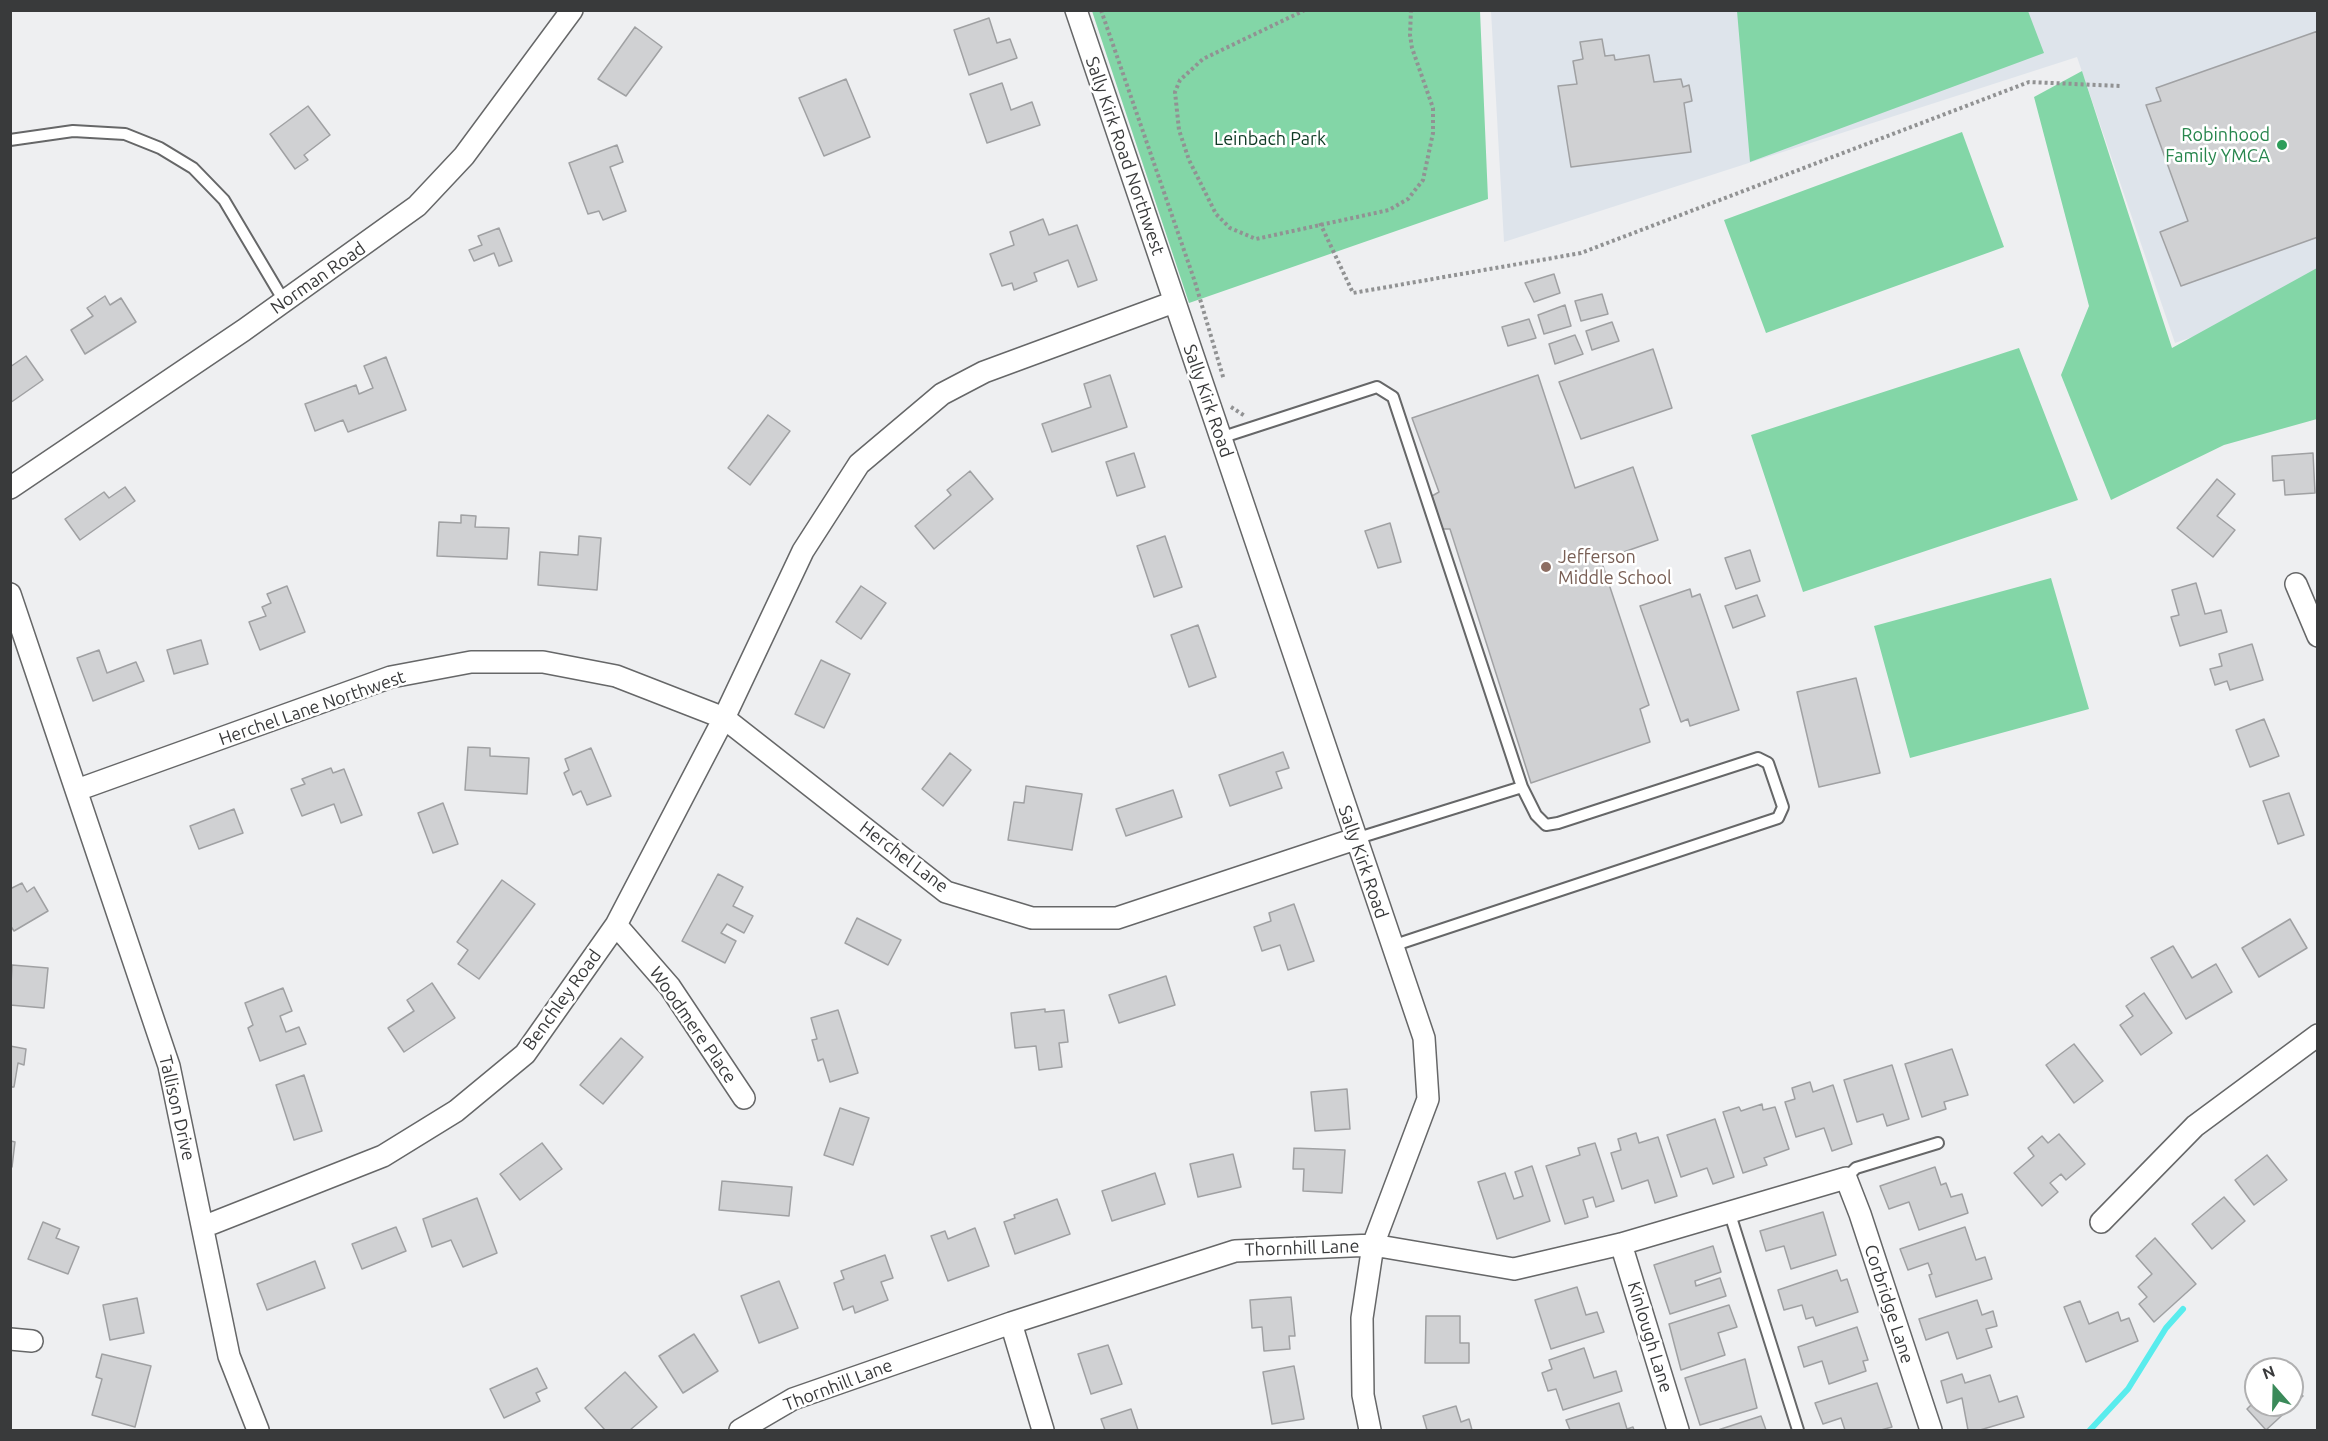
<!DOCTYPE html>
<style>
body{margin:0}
#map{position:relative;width:2328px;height:1441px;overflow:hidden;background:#eeeff1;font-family:Ubuntu,sans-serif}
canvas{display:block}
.frame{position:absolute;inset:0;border:12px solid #393a3b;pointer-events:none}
.north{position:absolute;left:2244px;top:1357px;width:60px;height:60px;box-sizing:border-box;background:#fff;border:2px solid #b0b0b1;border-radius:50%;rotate:340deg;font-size:16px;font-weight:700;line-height:24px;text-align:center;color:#393a3b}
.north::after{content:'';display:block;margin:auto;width:21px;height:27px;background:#3b8a5a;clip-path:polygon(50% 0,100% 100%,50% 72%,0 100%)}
</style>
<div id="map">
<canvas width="2328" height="1441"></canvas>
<div class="frame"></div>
<div class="north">N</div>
</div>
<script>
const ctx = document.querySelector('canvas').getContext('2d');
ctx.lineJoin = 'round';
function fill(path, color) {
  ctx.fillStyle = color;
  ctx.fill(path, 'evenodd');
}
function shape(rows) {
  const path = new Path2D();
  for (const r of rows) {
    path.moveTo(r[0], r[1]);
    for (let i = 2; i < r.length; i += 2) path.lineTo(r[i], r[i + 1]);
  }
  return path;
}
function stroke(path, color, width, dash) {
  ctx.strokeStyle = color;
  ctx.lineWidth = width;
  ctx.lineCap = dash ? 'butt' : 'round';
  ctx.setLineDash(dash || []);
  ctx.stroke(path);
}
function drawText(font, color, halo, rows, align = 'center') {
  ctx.font = font + ' Ubuntu,sans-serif';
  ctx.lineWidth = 5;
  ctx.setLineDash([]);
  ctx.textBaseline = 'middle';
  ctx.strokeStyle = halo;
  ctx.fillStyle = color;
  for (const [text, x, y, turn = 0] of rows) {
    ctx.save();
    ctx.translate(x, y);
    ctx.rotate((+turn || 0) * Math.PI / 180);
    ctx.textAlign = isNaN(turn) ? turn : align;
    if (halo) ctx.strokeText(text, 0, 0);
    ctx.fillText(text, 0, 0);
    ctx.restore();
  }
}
const built = shape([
 [1491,11,2317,11,2317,294,2175,343,2077,57,1504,242]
]);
const green = shape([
 [1092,11,1480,11,1488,199,1189,303],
 [1737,11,2028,11,2044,53,1750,162],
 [2082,71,2172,348,2317,268,2317,419,2224,445,2111,500,2061,375,2089,306,2034,97],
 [1962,132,2004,247,1766,333,1724,220],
 [2019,348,2078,500,1803,592,1751,435],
 [2051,578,2089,709,1910,758,1874,626]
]);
const stream = shape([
 [2090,1430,2128,1389,2166,1328,2183,1309]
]);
const building = shape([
 [989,18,997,43,1010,39,1017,58,969,75,954,30,989,18],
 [635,27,662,47,626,96,598,79,635,27],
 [2318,31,2318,237,2181,286,2160,232,2188,221,2146,105,2161,101,2156,88,2318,31],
 [1602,39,1605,56,1614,55,1615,60,1649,55,1654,82,1681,79,1683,87,1689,85,1692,101,1684,103,1691,152,1571,167,1558,86,1577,84,1573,61,1583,59,1580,42,1602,39],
 [846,79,870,137,824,156,799,98,846,79],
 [1002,83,1011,110,1032,102,1040,125,987,143,970,94,1002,83],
 [308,106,330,135,304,155,308,160,295,169,270,134,308,106],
 [617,145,623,162,610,167,626,211,603,220,599,211,588,214,569,163,617,145],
 [1043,219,1049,235,1077,225,1097,280,1078,287,1068,260,1034,273,1037,281,1014,290,1012,283,1002,286,990,254,1014,245,1010,232,1043,219],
 [499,228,512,261,499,266,494,253,474,261,469,250,482,245,478,236,499,228],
 [1554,274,1560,293,1534,302,1525,283,1554,274],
 [1602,294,1608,314,1581,321,1575,301,1602,294],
 [105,296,110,305,121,298,136,322,85,354,71,330,93,316,87,308,105,296],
 [1565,305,1571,326,1544,334,1538,315,1565,305],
 [1529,319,1536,338,1508,346,1502,327,1529,319],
 [1612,322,1619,341,1592,350,1586,331,1612,322],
 [1575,335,1583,354,1555,364,1549,344,1575,335],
 [1653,349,1672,408,1581,439,1559,382,1653,349],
 [26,356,43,380,10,403,10,367,26,356],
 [386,357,406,410,348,432,343,420,315,431,305,404,356,385,359,394,373,388,364,366,386,357],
 [1110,375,1127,427,1052,452,1042,424,1091,407,1084,384,1110,375],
 [1538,375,1575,488,1633,467,1658,540,1601,560,1649,705,1640,709,1650,742,1531,783,1450,529,1442,529,1432,496,1439,492,1412,418,1538,375],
 [768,415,790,431,750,485,728,468,768,415],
 [1134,453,1145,487,1117,496,1106,462,1134,453],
 [2313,453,2315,493,2285,495,2284,480,2273,481,2272,456,2313,453],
 [970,471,993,499,934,549,915,526,951,495,947,490,970,471],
 [2217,479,2235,494,2217,516,2235,530,2213,557,2177,528,2217,479],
 [125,487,135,501,80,540,65,519,104,492,109,498,125,487],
 [461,515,476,516,475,527,509,528,507,559,437,556,439,522,461,523,461,515],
 [1390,523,1401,562,1378,568,1365,531,1390,523],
 [579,536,601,538,597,590,538,585,540,552,578,555,579,536],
 [1165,536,1182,587,1154,597,1137,546,1165,536],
 [1750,550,1760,581,1736,589,1725,558,1750,550],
 [2196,583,2205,614,2221,610,2227,632,2180,646,2171,617,2179,615,2172,590,2196,583],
 [287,586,305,632,260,650,249,622,266,616,262,607,271,603,267,594,287,586],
 [861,586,886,603,861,639,836,622,861,586],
 [1690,589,1692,597,1700,594,1739,710,1690,726,1688,719,1681,722,1640,606,1690,589],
 [1757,595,1765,616,1733,628,1725,606,1757,595],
 [1198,625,1216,677,1189,687,1171,635,1198,625],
 [201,640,208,664,174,674,167,650,201,640],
 [2252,644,2263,680,2230,690,2227,681,2215,685,2210,669,2222,666,2219,654,2252,644],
 [99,650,107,673,136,662,144,681,93,701,77,658,99,650],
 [821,660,850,674,824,728,795,714,821,660],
 [1856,678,1880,773,1819,787,1797,692,1856,678],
 [2264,719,2279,756,2250,767,2236,730,2264,719],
 [468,747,490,748,490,756,529,758,527,794,465,790,468,747],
 [591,748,611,796,587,805,581,791,573,795,564,773,569,770,565,759,591,748],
 [1283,752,1289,768,1276,772,1282,788,1230,806,1219,775,1283,752],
 [950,753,971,770,943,806,922,789,950,753],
 [331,768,333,773,344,769,362,815,341,823,334,804,302,816,291,789,305,784,302,779,331,768],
 [1026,786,1082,794,1072,850,1008,840,1014,802,1024,803,1026,786],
 [1173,790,1182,817,1126,836,1116,809,1173,790],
 [2289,793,2304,835,2278,844,2263,801,2289,793],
 [443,803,458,844,433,853,418,813,443,803],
 [234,809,243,833,199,849,190,826,234,809],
 [718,874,743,887,733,906,753,916,744,933,727,924,721,933,736,941,725,963,682,941,718,874],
 [502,880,535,904,479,979,458,964,468,950,457,942,502,880],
 [22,883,27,892,34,887,48,911,14,931,10,925,10,889,22,883],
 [1294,904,1314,961,1288,970,1280,945,1262,951,1254,927,1271,921,1269,913,1294,904],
 [857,918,901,940,888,965,845,943,857,918],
 [2290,919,2307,948,2259,977,2242,948,2290,919],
 [2173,946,2192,978,2216,964,2232,992,2186,1019,2151,958,2173,946],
 [12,965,48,968,44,1008,10,1005,12,965],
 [1166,976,1175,1005,1119,1023,1109,995,1166,976],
 [432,983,455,1018,404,1052,388,1028,414,1011,407,1000,432,983],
 [283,988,292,1011,280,1016,286,1032,299,1027,306,1044,260,1061,248,1028,253,1025,245,1003,283,988],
 [2144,993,2172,1033,2141,1055,2120,1025,2133,1016,2126,1006,2144,993],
 [1045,1009,1045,1012,1064,1010,1068,1042,1059,1043,1062,1067,1039,1070,1036,1046,1015,1048,1011,1013,1045,1009],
 [838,1010,858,1073,830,1082,823,1059,818,1061,812,1040,817,1039,811,1018,838,1010],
 [621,1038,643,1057,603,1104,580,1085,621,1038],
 [2074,1044,2103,1081,2074,1103,2046,1065,2074,1044],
 [10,1046,26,1049,24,1065,18,1063,14,1087,10,1087,10,1046],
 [1952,1049,1968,1095,1944,1102,1946,1109,1922,1117,1905,1064,1952,1049],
 [1892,1065,1909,1119,1887,1126,1883,1114,1857,1122,1844,1080,1892,1065],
 [304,1075,322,1131,294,1140,276,1085,304,1075],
 [1810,1082,1813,1092,1833,1085,1852,1144,1832,1151,1824,1128,1796,1137,1785,1102,1795,1099,1792,1088,1810,1082],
 [1347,1089,1350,1129,1315,1131,1311,1092,1347,1089],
 [1762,1104,1763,1110,1775,1107,1789,1149,1764,1158,1767,1165,1743,1173,1723,1112,1739,1107,1741,1111,1762,1104],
 [840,1108,869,1118,853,1165,824,1155,840,1108],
 [1715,1119,1734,1177,1713,1184,1707,1168,1681,1177,1667,1135,1715,1119],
 [10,1127,11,1141,15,1142,12,1167,10,1166,10,1127],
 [1636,1133,1639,1143,1658,1137,1677,1196,1655,1203,1648,1180,1622,1189,1611,1153,1621,1150,1618,1139,1636,1133],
 [2059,1134,2085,1164,2066,1180,2061,1174,2050,1183,2058,1192,2042,1206,2014,1173,2034,1156,2028,1148,2042,1136,2048,1143,2059,1134],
 [542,1143,562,1169,520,1200,500,1174,542,1143],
 [1595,1143,1614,1201,1596,1207,1593,1197,1583,1200,1588,1217,1565,1224,1546,1166,1580,1155,1578,1148,1595,1143],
 [1294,1148,1345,1150,1342,1193,1303,1191,1304,1169,1293,1169,1294,1148],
 [1233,1154,1241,1187,1198,1197,1190,1164,1233,1154],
 [2267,1155,2287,1180,2254,1205,2235,1180,2267,1155],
 [1532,1166,1550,1221,1497,1239,1478,1182,1505,1173,1514,1199,1523,1196,1515,1172,1532,1166],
 [1935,1167,1941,1185,1946,1183,1951,1197,1962,1194,1968,1213,1919,1230,1909,1202,1889,1209,1880,1186,1935,1167],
 [1155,1173,1165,1204,1112,1221,1102,1191,1155,1173],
 [722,1181,792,1187,789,1216,719,1210,722,1181],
 [2224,1197,2245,1221,2212,1249,2192,1224,2224,1197],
 [477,1198,497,1253,463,1267,451,1240,432,1247,423,1219,477,1198],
 [1057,1199,1070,1234,1015,1254,1004,1222,1015,1218,1014,1215,1057,1199],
 [1823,1212,1836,1255,1791,1269,1784,1246,1766,1251,1760,1231,1823,1212],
 [43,1222,60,1229,56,1238,79,1247,68,1274,28,1259,43,1222],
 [396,1227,406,1251,362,1269,352,1244,396,1227],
 [1965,1227,1976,1260,1985,1257,1992,1279,1936,1297,1929,1275,1932,1274,1928,1263,1908,1270,1900,1249,1965,1227],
 [975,1228,989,1266,948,1281,931,1236,945,1231,948,1239,975,1228],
 [2155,1238,2196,1284,2154,1322,2139,1304,2147,1297,2138,1287,2152,1274,2136,1256,2155,1238],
 [1713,1246,1721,1272,1695,1281,1696,1286,1720,1278,1726,1296,1670,1314,1654,1265,1713,1246],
 [885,1255,893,1278,881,1282,888,1300,855,1313,853,1306,843,1310,834,1283,844,1279,841,1271,885,1255],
 [315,1261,325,1288,267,1310,257,1284,315,1261],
 [1837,1270,1841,1281,1847,1279,1858,1312,1816,1326,1813,1317,1806,1319,1802,1305,1784,1310,1778,1290,1837,1270],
 [779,1281,798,1328,759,1343,741,1296,779,1281],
 [1577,1287,1586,1315,1597,1312,1604,1332,1551,1349,1535,1300,1577,1287],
 [1291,1297,1295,1336,1289,1336,1290,1349,1264,1351,1262,1327,1252,1328,1250,1300,1291,1297],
 [137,1298,144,1333,110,1340,103,1305,137,1298],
 [1977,1300,1982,1315,1993,1311,1997,1326,1986,1329,1992,1347,1957,1359,1948,1332,1926,1340,1919,1319,1977,1300],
 [2080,1301,2089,1324,2118,1312,2121,1321,2129,1318,2138,1341,2086,1362,2064,1307,2080,1301],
 [1729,1305,1737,1327,1718,1333,1725,1355,1681,1370,1669,1324,1729,1305],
 [1426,1316,1460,1316,1460,1343,1469,1343,1469,1363,1425,1363,1426,1316],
 [1857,1327,1868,1360,1863,1361,1866,1371,1829,1384,1822,1361,1804,1367,1798,1347,1857,1327],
 [694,1334,718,1371,683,1393,659,1356,694,1334],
 [1108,1345,1122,1384,1091,1394,1078,1354,1108,1345],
 [1584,1348,1594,1378,1616,1371,1622,1391,1563,1410,1556,1389,1548,1391,1542,1373,1552,1369,1549,1360,1584,1348],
 [102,1354,151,1366,135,1427,92,1415,102,1379,96,1377,102,1354],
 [1745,1359,1757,1408,1700,1425,1685,1378,1745,1359],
 [1294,1366,1304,1419,1272,1424,1263,1372,1294,1366],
 [537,1368,547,1388,536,1393,540,1401,504,1418,490,1389,537,1368],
 [625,1372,657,1407,630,1430,605,1430,585,1408,625,1372],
 [1962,1374,1965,1383,1990,1375,1999,1402,2017,1396,2024,1417,1980,1430,1968,1430,1962,1398,1947,1403,1941,1381,1962,1374],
 [1877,1383,1892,1427,1881,1430,1845,1430,1841,1418,1823,1424,1815,1403,1877,1383],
 [2292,1385,2303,1396,2266,1430,2247,1409,2256,1400,2256,1405,2292,1405,2292,1385],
 [1619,1403,1627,1429,1633,1427,1634,1430,1570,1430,1566,1420,1619,1403],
 [1456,1406,1461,1422,1469,1419,1472,1430,1427,1430,1423,1416,1456,1406],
 [1131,1409,1138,1430,1105,1430,1101,1419,1131,1409],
 [1761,1416,1766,1430,1718,1430,1761,1416]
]);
const path = shape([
 [1101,10,1195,282,1224,380],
 [1305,10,1203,59,1180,80,1175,92,1179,130,1189,160,1216,214,1230,228,1256,239,1389,210,1408,199,1423,180,1433,133,1433,108,1412,48,1410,35,1411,10],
 [1320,223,1353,293,1581,253,2029,82,2120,86],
 [1231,407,1245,416]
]);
const lane = shape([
 [10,140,73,131,125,134,160,148,193,168,224,200,284,301],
 [1220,438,1377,387,1393,397,1522,787,1355,839],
 [1392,946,1778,818,1783,807,1768,763,1758,758,1558,823,1546,825,1536,815,1522,787],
 [1846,1178,1856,1168,1938,1143],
 [1729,1211,1798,1430]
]);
const street = shape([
 [1076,10,1424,1038,1428,1099,1373,1245,1362,1318,1363,1395,1370,1430],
 [10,488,244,330,417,206,464,156,572,10],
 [2296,584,2318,636],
 [10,594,169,1066,229,1356,258,1430],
 [77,790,391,677,471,662,543,662,616,676,724,718,946,892,1032,918,1117,918,1355,839],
 [616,925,670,987,744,1098],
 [2101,1222,2195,1126,2318,1035],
 [203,1227,383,1156,456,1111,525,1054,616,925,724,718,803,551,859,464,942,394,984,372,1174,302],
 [1621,1244,1678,1430],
 [1011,1323,1043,1430],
 [10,1339,32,1341],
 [740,1430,793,1399,1011,1323,1235,1251,1373,1245,1514,1269,1621,1244,1846,1178,1860,1214,1931,1430]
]);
const markers = [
 [2282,145,6,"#2e9e5b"],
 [1546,567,6,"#8d6e63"]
];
const leisureNames = [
 ["Robinhood",2270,135],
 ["Family YMCA",2270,156]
];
const parkNames = [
 ["Leinbach Park",1270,139]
];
const streetNames = [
 ["Sally Kirk Road Northwest",1125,156,71],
 ["Norman Road",318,278,-35],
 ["Sally Kirk Road",1208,401,71],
 ["Herchel Lane Northwest",312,708,-19],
 ["Herchel Lane",904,857,37],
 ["Sally Kirk Road",1363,862,71],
 ["Benchley Road",562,1000,-54],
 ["Woodmere Place",693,1025,55],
 ["Tallison Drive",177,1108,77],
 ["Thornhill Lane",1302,1248,-2],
 ["Corbridge Lane",1889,1304,72],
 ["Kinlough Lane",1650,1337,73],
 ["Thornhill Lane",838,1385,-21]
];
const educationNames = [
 ["Jefferson",1558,557],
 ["Middle School",1558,578]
];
fill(built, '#dee4eb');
fill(green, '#83d6a7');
stroke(stream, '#59eced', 6);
fill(building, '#d0d1d3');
stroke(building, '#a0a1a3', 1.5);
stroke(lane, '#666768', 14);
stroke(street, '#666768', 24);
stroke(path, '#919293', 4, [3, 3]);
stroke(lane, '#fff', 10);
stroke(street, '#fff', 21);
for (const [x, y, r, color] of markers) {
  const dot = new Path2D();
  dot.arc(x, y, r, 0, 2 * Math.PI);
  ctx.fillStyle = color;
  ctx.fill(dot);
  stroke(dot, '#fff', 2);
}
drawText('18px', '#27864d', '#fff', leisureNames, 'right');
drawText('18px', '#0e3a24', '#fff', parkNames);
drawText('18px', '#393a3b', '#fff', streetNames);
drawText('18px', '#785e54', '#fff', educationNames, 'left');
</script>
